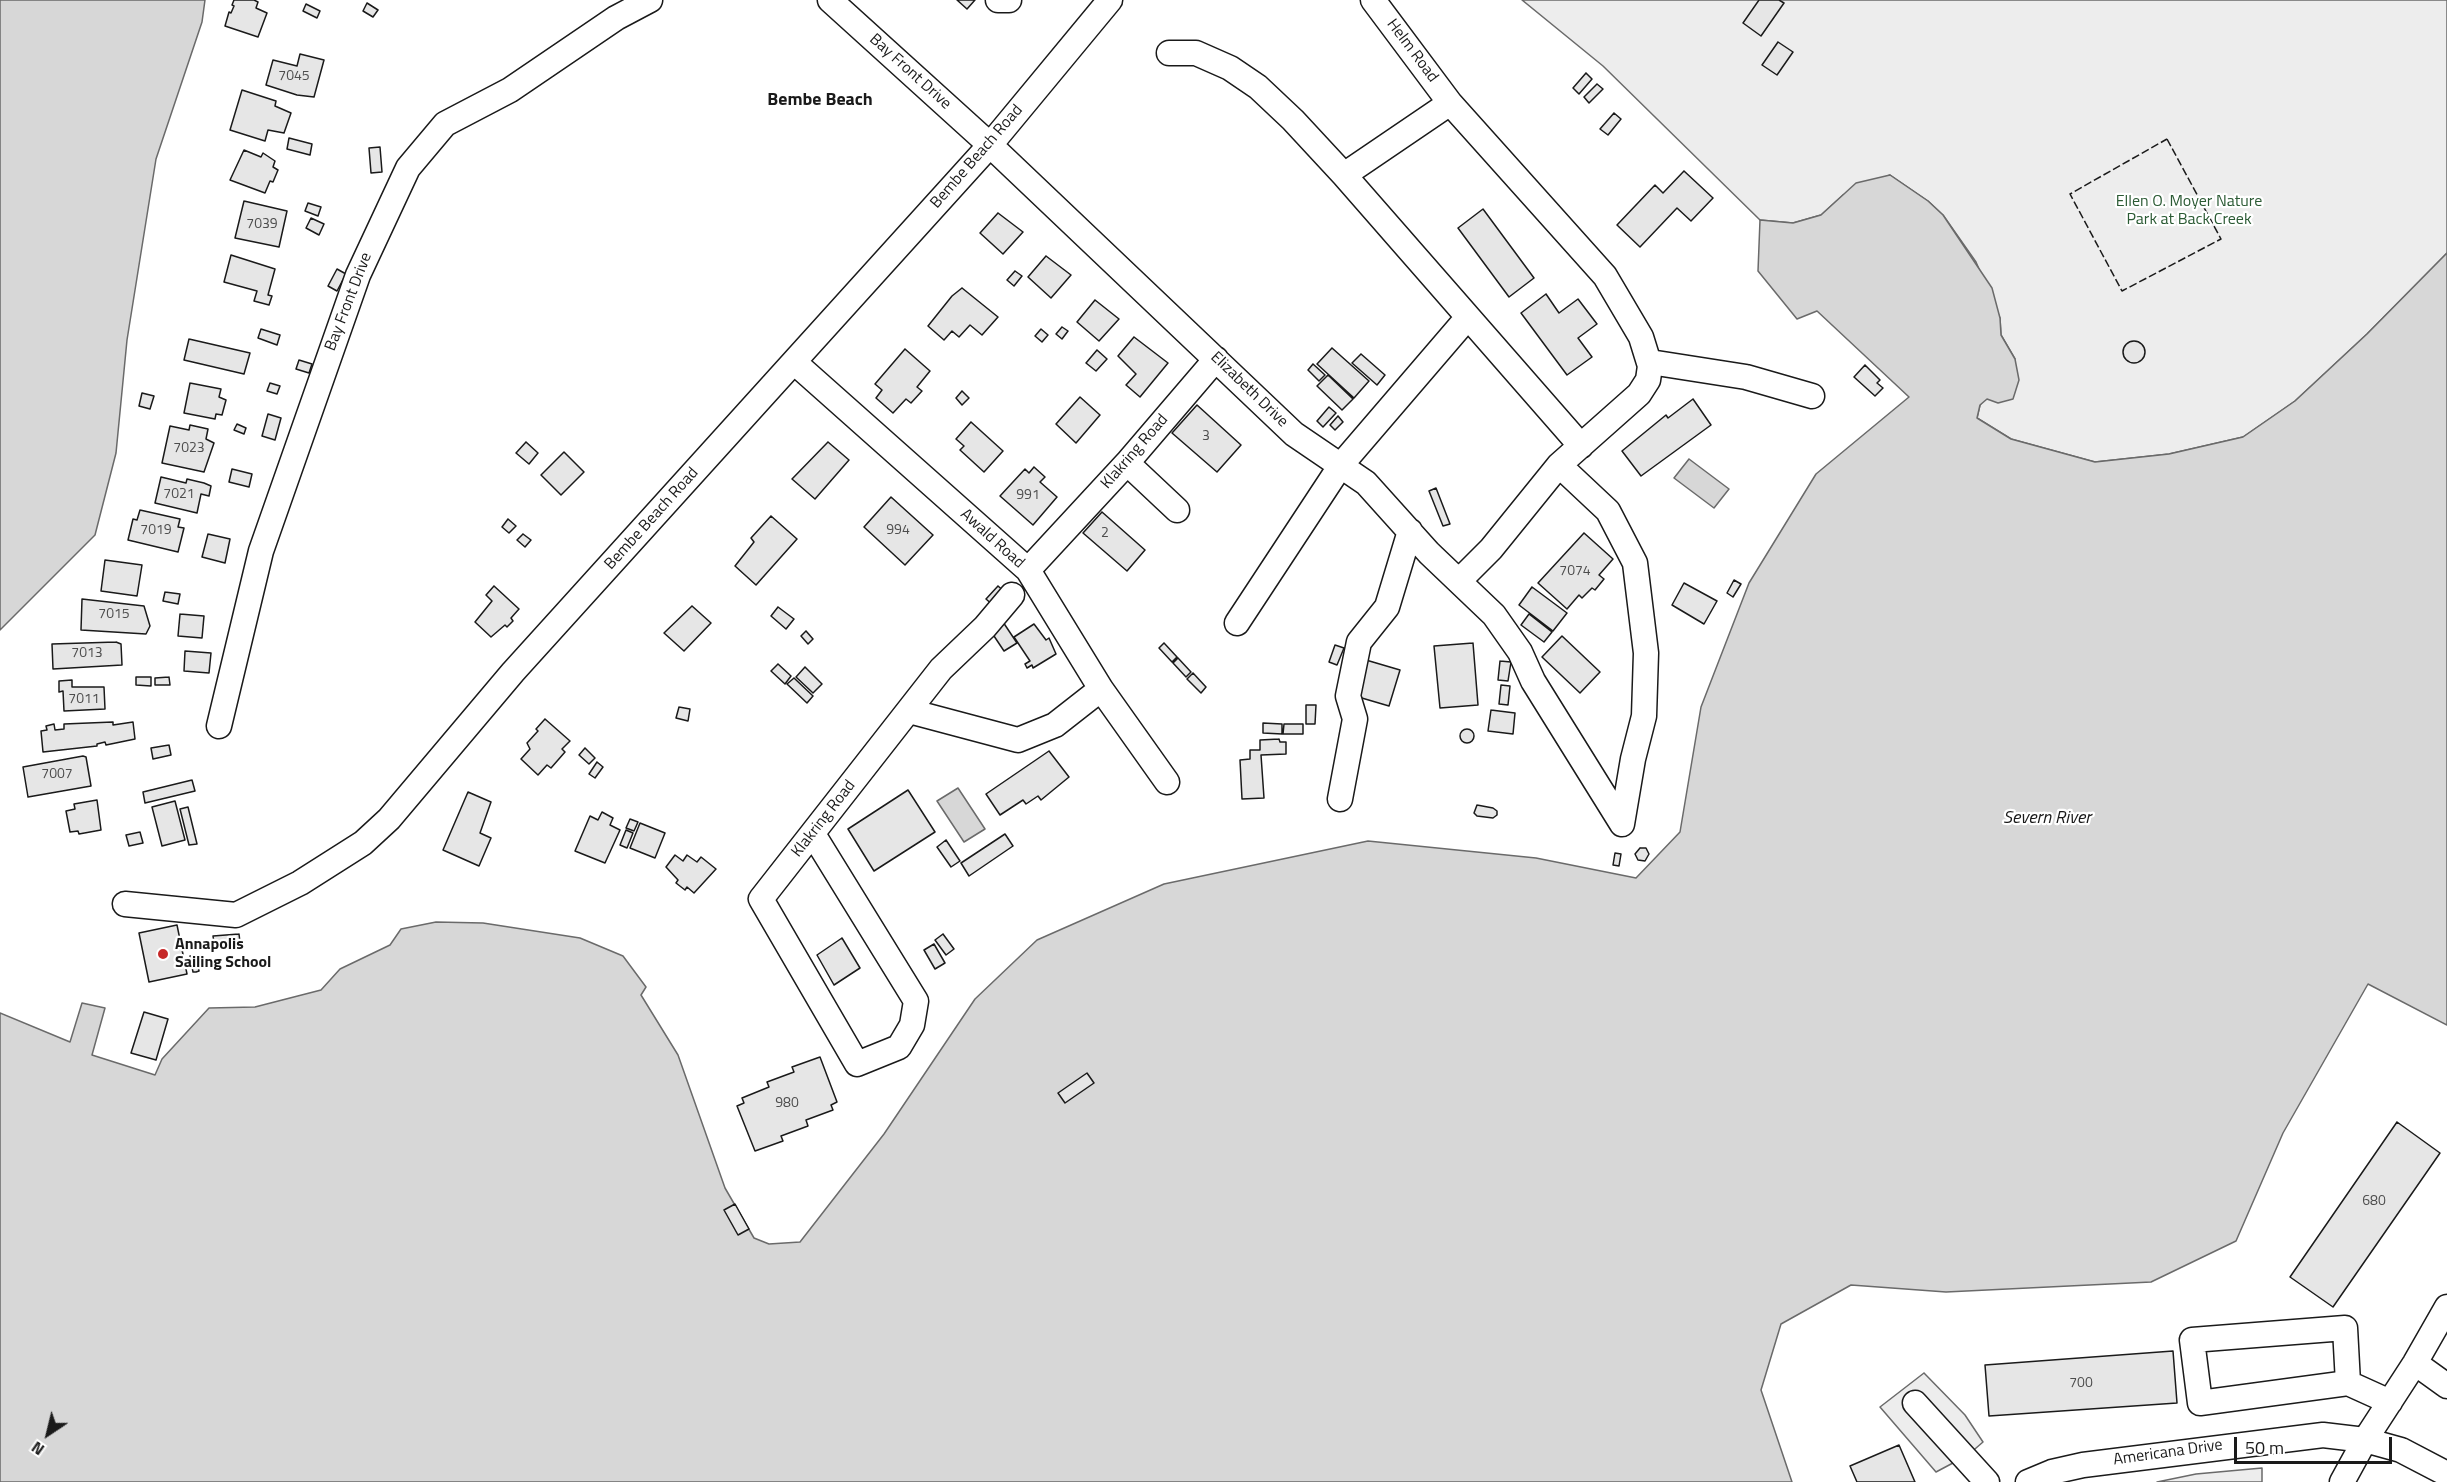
<!DOCTYPE html>
<style>
body{margin:0}
#map{position:relative;width:2447px;height:1482px;overflow:hidden;background:#fff;font-family:"Titillium Web",sans-serif}
canvas{display:block}
.north{position:absolute;left:18px;top:1404px;width:60px;height:60px;-webkit-text-stroke:4px #fff;paint-order:stroke;rotate:215deg;font-size:16px;font-weight:700;line-height:24px;text-align:center;color:#1a1a1a}
.north::after{content:'';display:block;margin:auto;width:21px;height:27px;background:#1a1a1a;clip-path:polygon(50% 0,100% 100%,50% 72%,0 100%)}
.scale{position:absolute;left:2234px;top:1437px;width:158px;height:27px;box-sizing:border-box;border:3px solid #1a1a1a;border-top:0;padding-left:8px;font-size:18px;line-height:21px;white-space:nowrap;color:#1a1a1a;-webkit-text-stroke:4px #fff;paint-order:stroke}
</style>
<div id="map">
<canvas width="2447" height="1482"></canvas>
<div class="north">N</div>
<div class="scale">50 m</div>
</div>
<script>
const ctx = document.querySelector('canvas').getContext('2d');
ctx.lineJoin = 'round';
function fill(path, color) {
  ctx.fillStyle = color;
  ctx.fill(path, 'evenodd');
}
function shape(rows) {
  const path = new Path2D();
  for (const r of rows) {
    if (r.length === 3) {
      path.moveTo(r[0] + r[2], r[1]);
      path.arc(r[0], r[1], r[2], 0, 2 * Math.PI);
      continue;
    }
    path.moveTo(r[0], r[1]);
    for (let i = 2; i < r.length; i += 2) path.lineTo(r[i], r[i + 1]);
  }
  return path;
}
function stroke(path, color, width, dash) {
  ctx.strokeStyle = color;
  ctx.lineWidth = width;
  ctx.lineCap = dash ? 'butt' : 'round';
  ctx.setLineDash(dash || []);
  ctx.stroke(path);
}
function drawText(font, color, halo, rows, align = 'center') {
  ctx.font = font + ' "Titillium Web",sans-serif';
  ctx.lineWidth = 4.5;
  ctx.setLineDash([]);
  ctx.textBaseline = 'middle';
  ctx.strokeStyle = halo;
  ctx.fillStyle = color;
  for (const [text, x, y, turn = 0] of rows) {
    ctx.save();
    ctx.translate(x, y);
    ctx.rotate((+turn || 0) * Math.PI / 180);
    ctx.textAlign = isNaN(turn) ? turn : align;
    if (halo) ctx.strokeText(text, 0, 0);
    ctx.fillText(text, 0, 0);
    ctx.restore();
  }
}
const built = shape([
 [1522,0,2447,0,2447,253,2367,334,2295,401,2243,437,2169,454,2095,462,2011,439,1977,418,1980,405,2015,359,2001,335,2000,318,1976,262,1943,215,1928,201,1890,175,1843,195,1821,215,1793,223,1760,220,1603,66,1522,0],
 [1924,1373,1965,1415,1983,1442,1968,1455,1936,1472,1880,1407,1924,1373],
 [2262,1468,2262,1482,2157,1482,2196,1474,2262,1468]
]);
const water = shape([
 [0,0,205,0,202,22,156,159,127,340,116,453,95,535,0,630,0,0],
 [1890,175,1928,201,1943,215,1992,288,2000,318,2001,335,2015,359,2019,380,2013,399,1998,403,1987,399,1980,405,1977,418,2011,439,2095,462,2169,454,2243,437,2295,401,2367,334,2447,253,2447,1025,2368,984,2283,1133,2236,1241,2151,1282,1946,1292,1851,1285,1781,1324,1761,1390,1792,1482,0,1482,0,1013,70,1042,82,1003,105,1008,92,1055,155,1075,162,1059,209,1008,255,1007,321,990,340,969,390,945,401,929,436,922,483,923,580,938,623,956,646,987,641,995,678,1055,725,1188,754,1238,769,1244,800,1242,884,1134,975,999,1037,940,1164,884,1368,841,1536,858,1636,878,1680,832,1701,707,1749,583,1816,474,1909,397,1817,311,1797,319,1758,271,1760,220,1793,223,1821,215,1856,183,1890,175],
 [1689,459,1729,489,1714,508,1674,478,1689,459],
 [958,788,985,829,964,842,937,801,958,788]
]);
const building = shape([
 [234,0,254,0,258,2,256,8,267,13,258,37,225,26,229,12,231,13,234,6,232,5,234,0],
 [957,0,975,0,967,9,957,0],
 [1759,0,1779,0,1784,3,1761,36,1743,23,1759,0],
 [367,3,378,10,373,17,363,11,367,3],
 [306,4,320,11,317,18,303,11,306,4],
 [1778,42,1793,52,1777,75,1762,65,1778,42],
 [300,54,324,60,314,97,297,95,266,85,273,60,297,66,300,54],
 [1586,73,1592,79,1579,94,1573,88,1586,73],
 [1597,84,1603,89,1589,103,1584,97,1597,84],
 [242,90,276,101,275,106,291,113,284,133,268,130,265,141,230,130,242,90],
 [1614,113,1621,119,1608,135,1600,129,1614,113],
 [289,138,312,144,310,155,287,149,289,138],
 [380,147,382,172,371,173,369,148,380,147],
 [244,150,261,157,263,153,275,161,273,167,278,170,273,182,270,181,265,193,230,180,244,150],
 [1684,171,1713,198,1691,221,1677,208,1640,247,1617,225,1655,185,1663,193,1684,171],
 [244,201,287,211,279,247,235,238,244,201],
 [308,203,321,207,318,216,305,211,308,203],
 [1483,209,1534,278,1509,297,1458,228,1483,209],
 [998,213,1023,232,1003,254,980,233,998,213],
 [311,218,324,224,319,235,306,228,311,218],
 [231,255,275,269,268,295,272,296,269,305,254,301,257,291,224,282,231,255],
 [1046,256,1071,275,1051,298,1028,277,1046,256],
 [337,269,346,274,337,291,328,286,337,269],
 [1015,271,1022,276,1014,286,1007,280,1015,271],
 [962,288,998,317,982,335,970,325,959,337,952,331,944,340,928,326,952,296,962,288],
 [1546,294,1559,313,1578,299,1597,324,1578,338,1592,357,1567,375,1521,313,1546,294],
 [1095,300,1119,319,1099,341,1077,322,1095,300],
 [1062,327,1068,331,1062,339,1056,334,1062,327],
 [261,329,280,335,277,345,258,338,261,329],
 [1041,329,1048,335,1042,342,1035,336,1041,329],
 [1134,337,1168,363,1140,397,1126,385,1136,374,1118,356,1134,337],
 [189,339,250,353,244,374,184,360,189,339],
 [2134,352,11],
 [1332,348,1369,381,1354,398,1317,364,1332,348],
 [905,349,930,371,917,387,922,391,911,403,906,399,893,413,876,398,882,390,875,384,905,349],
 [1097,350,1107,359,1096,371,1086,363,1097,350],
 [1361,354,1385,375,1377,385,1352,363,1361,354],
 [299,360,312,364,309,373,296,369,299,360],
 [1313,364,1325,375,1319,381,1308,370,1313,364],
 [1865,365,1880,380,1877,383,1883,388,1875,396,1854,377,1865,365],
 [1328,375,1353,399,1342,410,1317,386,1328,375],
 [190,383,221,389,219,397,226,400,222,415,216,414,215,419,184,413,190,383],
 [270,383,280,386,277,394,267,391,270,383],
 [962,391,969,398,962,405,956,398,962,391],
 [142,393,154,396,150,409,139,406,142,393],
 [1080,397,1100,415,1076,443,1056,424,1080,397],
 [1693,399,1711,425,1641,476,1622,451,1666,415,1668,418,1693,399],
 [1197,405,1241,445,1217,472,1172,433,1197,405],
 [1329,407,1336,413,1323,427,1317,421,1329,407],
 [268,414,281,418,275,440,262,436,268,414],
 [1338,416,1343,422,1335,430,1330,425,1338,416],
 [971,422,1003,451,984,472,960,450,964,446,956,439,971,422],
 [237,424,246,428,244,434,234,430,237,424],
 [190,425,208,429,206,439,214,443,204,472,162,463,170,426,189,430,190,425],
 [526,442,538,453,529,464,516,453,526,442],
 [828,442,849,460,815,499,792,479,828,442],
 [564,452,584,472,561,495,541,475,564,452],
 [1034,467,1045,477,1040,482,1057,497,1033,525,1000,496,1025,469,1029,473,1034,467],
 [232,469,252,474,249,487,229,482,232,469],
 [161,477,186,483,187,479,204,483,211,486,209,496,201,494,197,513,155,503,161,477],
 [1436,488,1450,524,1443,526,1429,491,1436,488],
 [891,497,933,535,905,565,864,527,891,497],
 [140,510,180,519,178,527,184,528,178,552,128,540,133,519,137,520,140,510],
 [1102,512,1145,550,1127,571,1083,533,1102,512],
 [771,516,797,539,756,585,735,566,754,542,751,538,771,516],
 [508,519,516,526,509,533,502,527,508,519],
 [1584,533,1613,559,1599,575,1604,579,1595,590,1592,588,1582,598,1579,595,1567,609,1538,583,1584,533],
 [208,534,230,539,225,563,202,557,208,534],
 [523,534,531,540,525,547,517,540,523,534],
 [105,560,142,565,137,596,101,591,105,560],
 [1734,580,1741,584,1733,597,1727,593,1734,580],
 [1684,583,1717,601,1704,624,1672,605,1684,583],
 [494,586,519,609,511,618,513,621,507,627,505,625,491,637,475,622,492,601,486,595,494,586],
 [998,586,1006,593,994,606,986,599,998,586],
 [1532,587,1567,613,1553,631,1519,605,1532,587],
 [165,592,180,594,178,604,163,601,165,592],
 [82,599,144,606,150,626,146,634,81,630,82,599],
 [692,606,711,623,684,651,664,633,692,606],
 [778,607,794,619,786,629,771,616,778,607],
 [180,614,204,616,202,638,178,636,180,614],
 [1529,614,1552,632,1544,642,1521,625,1529,614],
 [1003,622,1017,643,1004,651,990,630,1003,622],
 [1034,624,1046,640,1049,638,1056,654,1033,668,1032,665,1027,668,1025,664,1030,661,1014,637,1034,624],
 [806,631,813,639,808,644,801,636,806,631],
 [1562,636,1600,672,1580,693,1542,657,1562,636],
 [116,642,121,644,122,665,53,669,52,644,116,642],
 [1164,643,1177,657,1172,662,1159,648,1164,643],
 [1473,643,1478,705,1440,708,1434,646,1473,643],
 [1335,645,1344,648,1337,665,1329,662,1335,645],
 [185,651,211,653,209,673,184,671,185,651],
 [1178,658,1191,672,1186,677,1173,663,1178,658],
 [1366,660,1400,670,1389,706,1355,696,1366,660],
 [1500,661,1511,662,1508,681,1498,680,1500,661],
 [778,664,791,676,785,684,771,671,778,664],
 [805,667,822,684,813,693,796,677,805,667],
 [1193,673,1206,687,1201,693,1187,679,1193,673],
 [136,677,151,677,151,686,136,685,136,677],
 [169,677,170,685,155,685,155,678,169,677],
 [794,678,813,696,807,703,787,684,794,678],
 [72,680,72,687,104,687,105,709,64,711,63,691,59,692,59,681,72,680],
 [1501,685,1510,686,1508,705,1499,704,1501,685],
 [1306,705,1316,705,1315,724,1306,724,1306,705],
 [679,707,690,709,688,721,676,718,679,707],
 [1491,710,1515,713,1513,734,1488,731,1491,710],
 [545,719,570,741,562,749,565,752,551,768,547,765,538,775,521,759,530,749,527,743,538,731,536,729,545,719],
 [113,722,113,725,133,722,135,739,106,745,105,742,97,744,97,746,43,752,41,731,47,730,46,726,54,724,55,730,64,729,64,724,113,722],
 [1263,723,1282,724,1282,734,1263,733,1263,723],
 [1284,724,1303,724,1303,734,1283,734,1284,724],
 [1467,736,7],
 [1279,739,1280,742,1286,742,1286,754,1261,755,1264,798,1242,799,1240,760,1250,759,1250,750,1260,750,1260,740,1279,739],
 [169,745,171,755,153,759,151,748,169,745],
 [585,748,595,758,589,764,579,755,585,748],
 [1049,751,1069,777,1041,800,1038,796,1026,804,1023,800,1000,815,986,794,1049,751],
 [83,756,86,757,91,786,28,797,23,767,83,756],
 [597,762,603,767,595,778,589,774,597,762],
 [192,780,195,791,145,803,143,792,192,780],
 [908,790,935,832,874,871,848,829,908,790],
 [468,792,491,802,480,833,491,838,479,866,443,850,468,792],
 [97,800,101,830,79,834,78,831,70,832,66,811,75,809,74,804,97,800],
 [175,801,185,840,162,846,152,807,175,801],
 [1477,805,1493,808,1497,811,1497,815,1493,818,1477,816,1474,813,1477,805],
 [188,807,197,844,189,845,180,809,188,807],
 [602,812,613,818,610,825,620,830,605,863,575,851,590,816,598,820,602,812],
 [630,819,638,822,634,831,626,828,630,819],
 [640,823,665,833,655,858,630,848,640,823],
 [626,830,633,833,627,848,620,845,626,830],
 [140,832,143,843,129,846,126,835,140,832],
 [1005,834,1013,846,969,876,961,863,1005,834],
 [946,840,960,861,951,867,937,847,946,840],
 [1640,848,1646,848,1649,854,1645,861,1638,860,1635,854,1640,848],
 [1615,853,1621,854,1619,866,1613,865,1615,853],
 [675,855,683,861,687,855,697,862,701,857,716,869,694,893,687,887,685,890,676,883,678,880,666,867,675,855],
 [177,925,187,974,149,982,139,933,177,925],
 [239,934,240,942,214,943,213,936,239,934],
 [943,934,954,949,946,955,935,940,943,934],
 [842,938,860,968,834,985,817,955,842,938],
 [934,944,945,963,935,969,924,950,934,944],
 [190,956,196,956,199,971,196,972,193,972,190,956],
 [144,1012,168,1019,156,1060,131,1053,144,1012],
 [820,1057,837,1102,831,1105,833,1110,806,1120,808,1126,781,1136,783,1141,755,1151,737,1106,744,1103,742,1098,769,1087,767,1082,794,1072,792,1067,820,1057],
 [1087,1073,1094,1083,1065,1103,1058,1093,1087,1073],
 [2397,1122,2440,1153,2333,1307,2290,1277,2397,1122],
 [735,1204,749,1229,738,1235,724,1210,735,1204],
 [2173,1351,2177,1403,1989,1416,1985,1365,2173,1351],
 [1899,1445,1915,1482,1857,1482,1850,1466,1899,1445]
]);
const minor = shape([
 [830,0,990,145,1294,434,1366,483,1429,553,1494,615,1520,652,1533,681,1622,824],
 [998,0,1009,0],
 [1373,0,1450,103,1605,276,1641,337,1650,366,1648,380,1639,394,1559,465,1491,549,1459,581],
 [1169,53,1196,53,1230,68,1258,87,1293,120,1344,175],
 [1450,103,1344,175,1581,446],
 [794,362,1028,570,1101,689,1167,782],
 [1650,362,1746,377,1812,396],
 [1127,463,1177,510],
 [1559,465,1608,511,1635,563,1646,653,1644,716,1633,759,1622,824],
 [1028,570,1127,463,1216,359],
 [1237,623,1341,465,1468,317],
 [909,711,1018,740,1055,725,1101,689],
 [219,726,261,551,358,275,408,168,445,124,510,90,616,18,650,0],
 [1340,799,1355,719,1348,696,1359,642,1387,607,1410,531],
 [813,834,916,1001,912,1025,899,1047,857,1064,761,899,941,669,985,627,1012,595],
 [125,904,236,915,300,883,363,843,389,819,513,672,990,145,1110,0],
 [2415,1363,2447,1386],
 [2348,1383,2345,1328,2192,1340,2200,1403,2348,1383,2390,1402],
 [1915,1403,1987,1482],
 [2028,1482,2052,1472,2083,1465,2323,1435,2365,1440,2401,1450,2447,1474],
 [2342,1482,2365,1440,2415,1363,2447,1307]
]);
const fence = shape([
 [2167,139,2221,239,2122,291,2070,194,2167,139]
]);
const markers = [
 [163,954,6,"#c62828"]
];
const numberNames = [
 ["7045",294,77],
 ["7039",262,225],
 ["3",1206,437],
 ["7023",189,449],
 ["7021",179,495],
 ["991",1028,496],
 ["7019",156,531],
 ["994",898,531],
 ["2",1105,534],
 ["7074",1575,572],
 ["7015",114,615],
 ["7013",87,654],
 ["7011",84,700],
 ["7007",57,775],
 ["980",787,1104],
 ["680",2374,1202],
 ["700",2081,1384]
];
const streetNames = [
 ["Helm Road",1412,51,53],
 ["Bay Front Drive",910,72,42],
 ["Bembe Beach Road",977,157,-49],
 ["Bay Front Drive",349,302,-69],
 ["Elizabeth Drive",1249,390,44],
 ["Klakring Road",1135,452,-49],
 ["Bembe Beach Road",652,519,-48],
 ["Awald Road",992,539,42],
 ["Klakring Road",824,819,-52],
 ["Americana Drive",2168,1453,-8]
];
const parkNames = [
 ["Ellen O. Moyer Nature",2189,202],
 ["Park at Back Creek",2189,220]
];
const poiNames = [
 ["Annapolis",175,945],
 ["Sailing School",175,963]
];
const neighbourhoodNames = [
 ["Bembe Beach",820,101]
];
const waterNames = [
 ["Severn River",2047,819]
];
fill(built, '#ededed');
stroke(built, '#6a6a6a', 1.5);
fill(water, '#d7d7d7');
stroke(water, '#6a6a6a', 1.5);
fill(building, '#e6e6e6');
stroke(building, '#1a1a1a', 1.5);
stroke(minor, '#1a1a1a', 27);
stroke(minor, '#fff', 24);
stroke(fence, '#1a1a1a', 1.5, [8, 3]);
for (const [x, y, r, color] of markers) {
  const dot = new Path2D();
  dot.arc(x, y, r, 0, 2 * Math.PI);
  ctx.fillStyle = color;
  ctx.fill(dot);
  stroke(dot, '#fff', 2);
}
drawText('14px', '#4d4d4d', null, numberNames);
drawText('16px', '#1a1a1a', '#fff', streetNames);
drawText('16px', '#2b5a34', '#fff', parkNames);
drawText('bold 16px', '#1a1a1a', '#fff', poiNames, 'left');
drawText('bold 18px', '#1a1a1a', '#fff', neighbourhoodNames);
drawText('italic 18px', '#1a1a1a', '#fff', waterNames);
</script>
